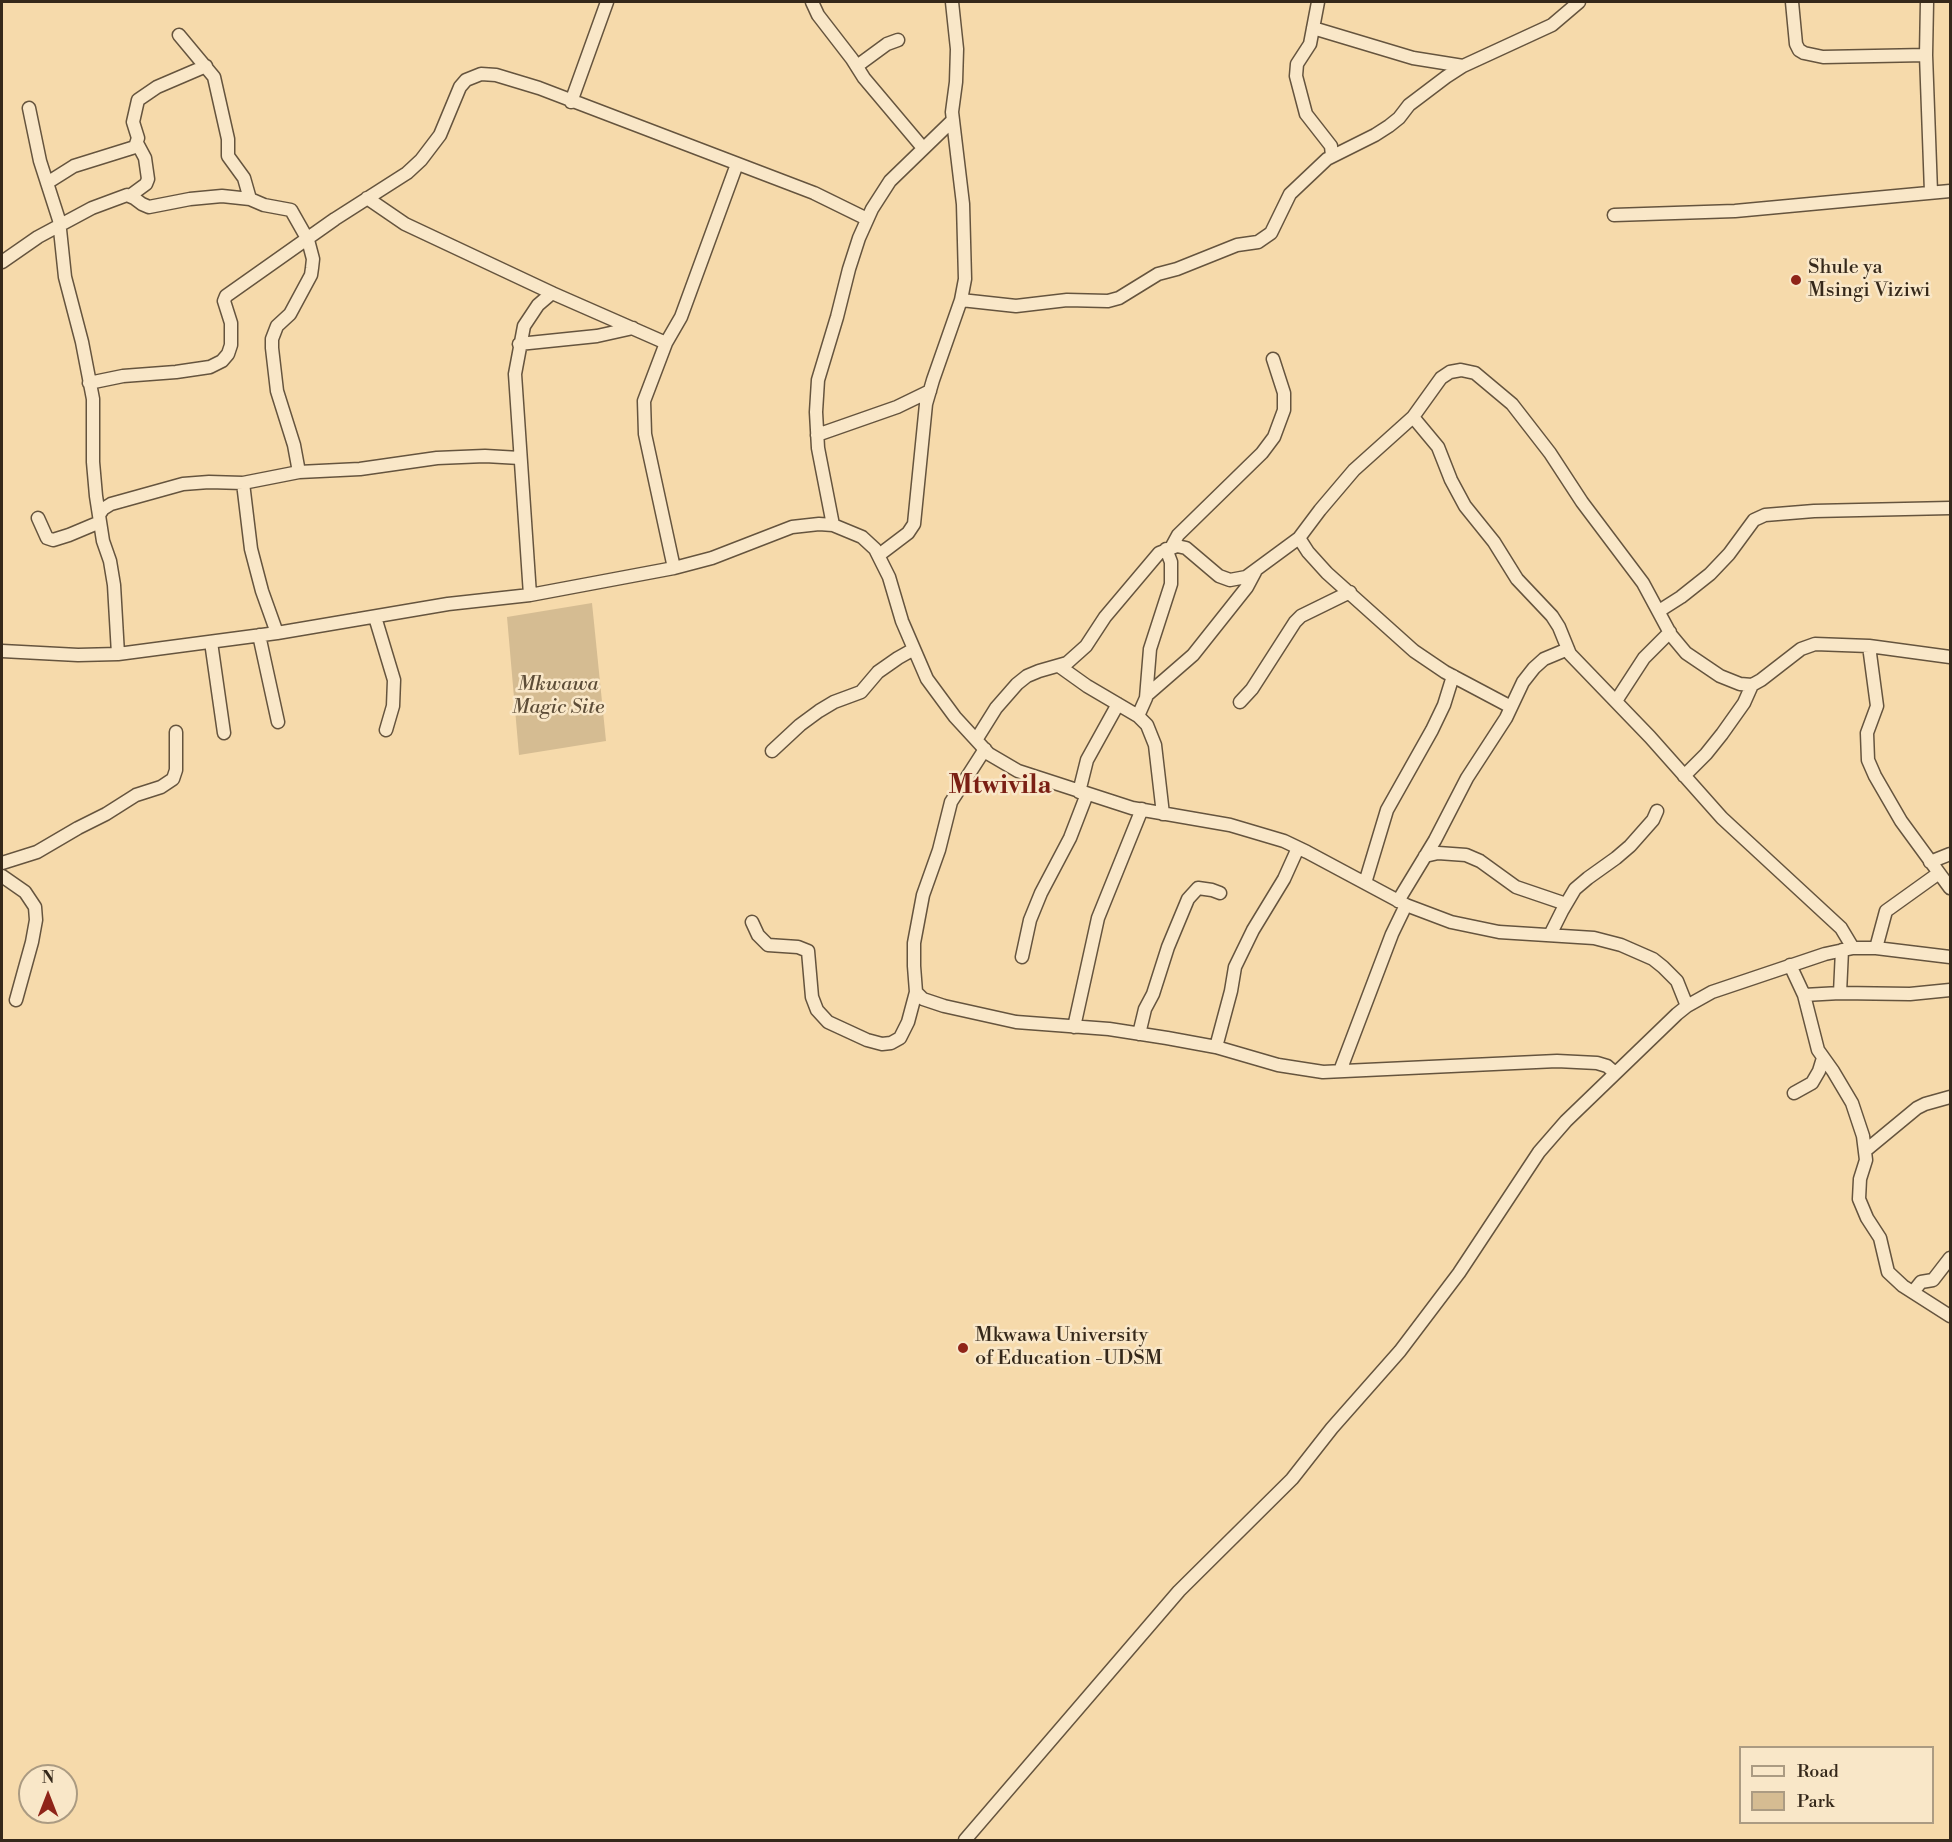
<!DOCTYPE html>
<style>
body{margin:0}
#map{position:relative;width:1952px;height:1842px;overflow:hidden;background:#f6daab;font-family:"Libre Bodoni",serif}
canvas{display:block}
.frame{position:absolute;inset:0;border:3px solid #35281a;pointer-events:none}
.legend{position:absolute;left:1739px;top:1746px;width:195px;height:78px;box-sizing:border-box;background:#f9e7c8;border:2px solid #ab9b82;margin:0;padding:8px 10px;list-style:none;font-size:18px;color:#35281a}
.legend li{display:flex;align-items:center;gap:12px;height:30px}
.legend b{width:30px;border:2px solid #ab9b82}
.north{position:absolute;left:18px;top:1764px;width:60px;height:60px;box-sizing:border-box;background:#f9e7c8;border:2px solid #ab9b82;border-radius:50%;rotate:0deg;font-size:16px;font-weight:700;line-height:24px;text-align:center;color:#35281a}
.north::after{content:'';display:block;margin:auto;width:21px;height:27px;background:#8f2418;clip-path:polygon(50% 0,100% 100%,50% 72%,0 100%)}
</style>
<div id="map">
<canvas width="1952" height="1842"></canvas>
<div class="frame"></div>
<ul class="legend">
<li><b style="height:8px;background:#f9e7c8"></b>Road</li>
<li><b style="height:16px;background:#d5bc92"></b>Park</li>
</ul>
<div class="north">N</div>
</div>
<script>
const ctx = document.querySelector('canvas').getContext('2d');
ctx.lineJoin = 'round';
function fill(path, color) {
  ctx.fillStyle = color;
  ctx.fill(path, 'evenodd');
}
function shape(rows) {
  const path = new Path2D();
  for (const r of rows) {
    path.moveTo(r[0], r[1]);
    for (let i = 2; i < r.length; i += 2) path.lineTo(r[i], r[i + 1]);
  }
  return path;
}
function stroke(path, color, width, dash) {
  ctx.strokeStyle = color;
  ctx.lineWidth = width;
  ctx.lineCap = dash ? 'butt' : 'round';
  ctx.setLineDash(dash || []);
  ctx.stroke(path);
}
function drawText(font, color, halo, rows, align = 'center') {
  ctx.font = font + ' "Libre Bodoni",serif';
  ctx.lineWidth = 5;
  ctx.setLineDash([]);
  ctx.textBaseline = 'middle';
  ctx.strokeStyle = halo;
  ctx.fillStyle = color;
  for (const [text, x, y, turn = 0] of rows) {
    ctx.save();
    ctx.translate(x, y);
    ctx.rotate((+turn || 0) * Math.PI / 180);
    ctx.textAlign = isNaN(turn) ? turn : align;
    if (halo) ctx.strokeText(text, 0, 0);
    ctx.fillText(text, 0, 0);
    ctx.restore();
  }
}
const green = shape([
 [592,603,606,741,519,755,507,617]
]);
const street = shape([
 [812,2,818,15,852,59,864,78,923,148],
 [1318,2,1310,44,1297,64,1296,76,1306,114,1331,146,1332,156],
 [1792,2,1796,44,1799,50,1804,53,1823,57,1926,55],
 [1927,2,1926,55,1931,192],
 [1313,28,1413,58,1463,66],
 [179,35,214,77,228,139,228,156,244,178,250,199],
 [857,66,887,44,898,40],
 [571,102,607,2],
 [29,108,40,161,59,220,65,277,82,342,93,399,93,462,96,496,103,541,110,561,114,585,118,654],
 [47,183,74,166,135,147,138,138,133,122,138,100,157,87,206,66],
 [131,195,146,184,148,179,145,158,137,143],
 [367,198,405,224,552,293,666,343],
 [1614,215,1735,211,1950,191],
 [2,262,38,237,92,208,127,195,134,198,142,204,149,207,190,199,222,196,250,199,264,205,291,210,308,240,313,259,312,268,311,275,290,314,277,326,272,339,272,348,277,391,294,445,299,472],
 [961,300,1016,306,1067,300,1108,301,1119,298,1158,274,1177,269,1237,245,1258,242,1271,233,1290,194,1327,159,1375,135,1389,126,1399,118,1409,105,1446,77,1463,66,1552,25,1579,2],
 [519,344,597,336,633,328],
 [89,383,123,376,176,372,210,367,222,361,228,354,231,345,231,323,224,301,226,296,335,219,407,173,421,160,440,135,460,87,466,80,481,74,496,75,539,88,814,193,867,219],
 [1413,417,1438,447,1451,480,1465,506,1494,542,1517,579,1552,616,1559,627,1570,654,1650,737,1722,818,1841,928,1853,948],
 [817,435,897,407,930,391],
 [243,483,251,549,262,591,277,633],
 [99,515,103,509,111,504,183,484,209,482,243,483,299,472,360,469,437,458,485,456,520,458],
 [38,518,47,538,53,540,69,535,100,522],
 [833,525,818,448,816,412,818,380,837,317,849,269,859,238,872,209,890,181,953,120],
 [1299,538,1308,552,1327,573,1414,651,1445,672,1511,707],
 [1172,546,1178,535,1262,453,1274,437,1284,410,1284,393,1273,359],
 [879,555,908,533,914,524,926,404,933,380,961,300,965,279,963,204,952,112,956,82,957,49,952,2],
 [674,568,645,434,644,401,666,343,681,317,737,164],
 [530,595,515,374,524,326,538,305,552,293],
 [1659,611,1681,597,1710,574,1729,554,1754,520,1765,515,1814,511,1950,508],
 [375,617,394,680,393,706,386,730],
 [259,635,278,722],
 [211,642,224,733],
 [1869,646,1877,706,1867,733,1868,760,1875,776,1901,821,1950,888],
 [2,651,78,655,118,654,277,633,448,604,530,595,674,568,712,558,792,527,819,524,833,525,862,537,875,549,889,577,902,621,927,679,955,717,989,754,1018,771,1132,808,1230,825,1284,841,1307,852,1406,905,1451,922,1499,932,1594,938,1621,945,1653,959,1663,967,1677,981,1687,1006],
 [1059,666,1087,686,1138,716,1147,725,1155,745,1163,814],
 [1147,695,1193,655,1247,587,1255,572],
 [1616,701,1644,658,1670,632],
 [1240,702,1252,689,1295,622,1301,616,1350,592],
 [1138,716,1146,698,1150,649,1171,584,1171,562,1166,549],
 [976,740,996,708,1017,684,1027,676,1039,671,1067,663,1086,646,1105,617,1159,553,1177,546,1186,548,1219,576,1230,580,1246,577,1299,538,1320,510,1354,470,1413,417,1441,378,1450,372,1461,370,1475,373,1512,404,1550,453,1582,502,1643,583,1671,635,1686,653,1720,676,1740,684,1752,685,1761,680,1801,649,1815,644,1869,646,1950,657],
 [985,749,951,802,939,850,923,895,914,943,914,966,916,992,923,999,944,1006,1016,1022,1109,1029,1167,1038,1216,1047,1278,1065,1323,1072,1557,1061,1597,1063,1607,1066,1615,1073],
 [772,751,800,725,819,711,834,702,861,692,878,672,898,658,914,649],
 [1684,776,1706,754,1722,734,1744,703,1752,685],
 [1079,792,1087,760,1118,704],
 [1425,856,1438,853,1466,855,1480,861,1516,887,1566,904],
 [1930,862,1950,854],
 [2,863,37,852,78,828,106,814,136,795,161,787,173,779,176,770,176,732],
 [2,876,25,892,35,907,36,920,32,942,16,1000],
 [1365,883,1387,810,1432,730,1444,705,1453,676],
 [1398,901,1435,840,1467,778,1506,718,1523,682,1534,668,1544,659,1568,649],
 [752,922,758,935,768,945,798,947,808,951,812,997,817,1010,828,1022,867,1040,882,1044,891,1043,900,1038,908,1022,916,992],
 [1550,935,1562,911,1575,889,1588,878,1616,858,1630,846,1653,820,1657,811],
 [1876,948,1886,911,1939,873],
 [1022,957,1030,920,1041,893,1070,838,1087,794],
 [1790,965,1804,995,1818,1050,1833,1071,1852,1103,1863,1136,1866,1160,1860,1179,1859,1199,1867,1218,1880,1238,1888,1272,1903,1286,1950,1316],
 [1840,993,1842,950],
 [1804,995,1840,993,1910,994,1950,990],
 [1074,1027,1098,918,1142,809],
 [1139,1034,1145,1009,1153,994,1168,947,1188,899,1198,888,1212,890,1220,893],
 [1216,1047,1231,991,1235,967,1253,930,1284,879,1298,848],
 [1340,1071,1392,934,1406,905],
 [1794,1093,1812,1083,1819,1071,1823,1058],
 [1865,1151,1917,1108,1925,1104,1950,1097],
 [1913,1292,1921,1282,1933,1280,1950,1258],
 [965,1840,1179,1591,1292,1479,1332,1428,1400,1351,1459,1273,1539,1152,1566,1121,1677,1014,1687,1006,1712,992,1825,954,1853,948,1876,948,1950,957]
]);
const markers = [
 [1796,280,6,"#8f2418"],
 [963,1348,6,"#8f2418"]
];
const poiNames = [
 ["Shule ya",1808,268],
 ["Msingi Viziwi",1808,291],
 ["Mkwawa University",975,1336],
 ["of Education -UDSM",975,1359]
];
const parkNames = [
 ["Mkwawa",558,685],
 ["Magic Site",558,708]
];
const districtNames = [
 ["Mtwivila",1000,787]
];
fill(green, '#d5bc92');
stroke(street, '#65543e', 15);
stroke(street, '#f9e7c8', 12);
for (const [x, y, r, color] of markers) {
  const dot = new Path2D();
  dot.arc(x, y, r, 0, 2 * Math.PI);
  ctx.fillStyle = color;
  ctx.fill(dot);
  stroke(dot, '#f9e7c8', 2);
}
drawText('20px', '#35281a', '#f9e7c8', poiNames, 'left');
drawText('italic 20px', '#5d4d38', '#f9e7c8', parkNames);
drawText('bold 26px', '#7a1f14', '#f9e7c8', districtNames);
</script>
